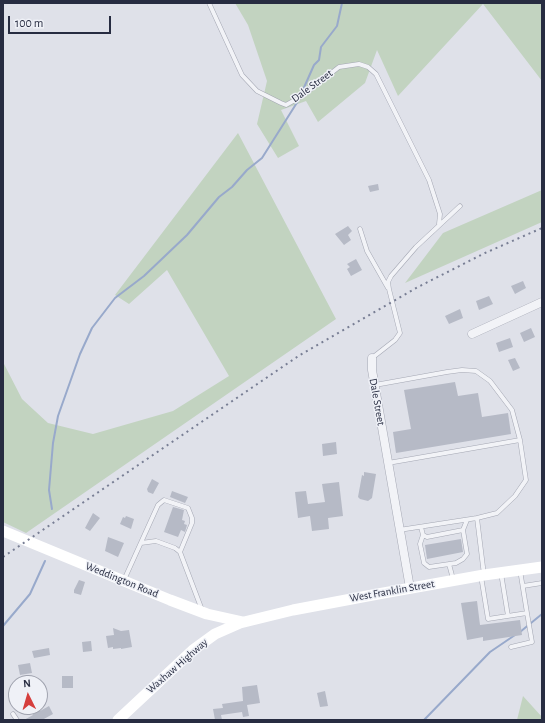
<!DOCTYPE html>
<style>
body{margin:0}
#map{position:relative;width:545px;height:723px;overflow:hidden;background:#dfe1e9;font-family:"Alegreya Sans",sans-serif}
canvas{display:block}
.frame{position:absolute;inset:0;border:4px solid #272c41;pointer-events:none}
.north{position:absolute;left:8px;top:675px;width:40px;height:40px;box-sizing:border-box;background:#eff1f7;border:1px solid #9fa2ae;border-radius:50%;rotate:355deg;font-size:11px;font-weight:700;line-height:16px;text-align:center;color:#272c41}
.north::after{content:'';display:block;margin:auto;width:14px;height:18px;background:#d53e3d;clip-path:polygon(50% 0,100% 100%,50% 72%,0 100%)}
.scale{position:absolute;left:8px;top:16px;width:103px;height:18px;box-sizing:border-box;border:2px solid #272c41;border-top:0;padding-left:5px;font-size:12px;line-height:14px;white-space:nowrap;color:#272c41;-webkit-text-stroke:3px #eff1f7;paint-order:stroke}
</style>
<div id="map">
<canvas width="545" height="723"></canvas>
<div class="frame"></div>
<div class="north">N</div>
<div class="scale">100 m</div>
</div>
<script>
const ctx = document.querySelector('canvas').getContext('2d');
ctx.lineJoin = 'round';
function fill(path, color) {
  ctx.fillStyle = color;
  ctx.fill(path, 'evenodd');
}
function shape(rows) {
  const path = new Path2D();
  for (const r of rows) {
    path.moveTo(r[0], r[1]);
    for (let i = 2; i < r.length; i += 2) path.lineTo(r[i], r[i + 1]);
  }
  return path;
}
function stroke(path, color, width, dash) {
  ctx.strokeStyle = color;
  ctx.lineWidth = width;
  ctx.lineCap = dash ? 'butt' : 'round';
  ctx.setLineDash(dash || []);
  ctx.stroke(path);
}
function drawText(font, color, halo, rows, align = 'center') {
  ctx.font = font + ' "Alegreya Sans",sans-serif';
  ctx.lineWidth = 3;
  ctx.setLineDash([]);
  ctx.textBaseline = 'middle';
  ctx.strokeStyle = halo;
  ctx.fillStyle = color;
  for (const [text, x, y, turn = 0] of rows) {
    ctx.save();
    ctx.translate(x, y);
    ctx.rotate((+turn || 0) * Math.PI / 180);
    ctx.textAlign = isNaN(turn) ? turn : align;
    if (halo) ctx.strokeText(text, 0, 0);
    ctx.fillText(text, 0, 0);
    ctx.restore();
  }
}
const green = shape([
 [235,3,542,3,542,81,483,4,398,96,377,50,365,83,318,122,306,101,281,110,299,146,278,158,257,124,267,81,248,25],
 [238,133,336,319,26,533,3,522,3,362,22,399,48,423,93,434,173,411,229,376,167,270,129,304,115,295],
 [542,190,542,222,405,283,443,233],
 [523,696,542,717,542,720,517,720]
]);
const stream = shape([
 [52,509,49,490,53,443,58,416,80,354,92,328,115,298,144,276,187,235,219,197,232,187,247,170,262,158,298,101,314,65,319,60,321,47,337,26,342,3],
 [3,626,30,594,45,561],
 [520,632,542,614],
 [424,720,490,652,515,635]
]);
const building = shape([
 [378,184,379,190,370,192,368,186],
 [348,226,352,231,348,235,351,240,344,245,335,234],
 [356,259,362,270,351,276,347,269,350,267,347,264],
 [523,281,526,288,515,294,511,286],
 [489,296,493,304,479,310,476,301],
 [460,309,463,318,449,324,445,316],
 [531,328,535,337,524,342,520,333],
 [510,338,513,347,499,352,496,343],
 [515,358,520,368,513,371,508,360],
 [455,382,458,396,478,393,482,417,508,413,511,434,396,453,393,432,411,429,404,390],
 [336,442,337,454,323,456,322,444],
 [364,472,376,474,372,498,368,501,360,499,358,497,362,475,364,476],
 [152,479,159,483,153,494,148,492,147,489],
 [339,482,343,516,328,518,329,529,312,531,310,516,298,518,295,492,306,491,308,504,325,502,322,484],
 [172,491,188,497,185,503,170,497],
 [173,507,184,510,182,520,185,521,184,524,187,525,185,532,181,530,178,537,164,532],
 [93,513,100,518,90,531,85,528],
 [126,516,134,519,131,529,120,524,123,517,125,518],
 [108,537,124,543,118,557,105,551],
 [461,539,463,552,427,559,425,545],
 [79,580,85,582,81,595,74,593,74,590],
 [477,601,480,625,520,620,522,635,483,641,483,637,467,640,461,603],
 [113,628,121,631,129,630,132,647,121,649,121,648,113,649,113,647,108,648,106,636,114,635],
 [91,641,92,651,83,652,82,642],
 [49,648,50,655,34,658,32,651],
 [30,663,32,673,20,675,18,665],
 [62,676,73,676,73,688,62,688],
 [257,685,260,703,247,705,249,716,243,717,242,712,221,715,222,720,215,720,213,709,223,708,222,704,243,701,242,687],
 [325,691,328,706,320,707,317,693],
 [49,706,53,714,42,720,24,720,33,715,31,712,38,708,40,711]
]);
const lane = shape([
 [209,3,242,75,257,91,281,103,286,105,302,96,339,67,359,64,368,67,376,74,429,180,440,214,439,224],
 [360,229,367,251,388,288],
 [372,358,395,340,400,333,389,289,388,282,391,276,416,247,460,206],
 [375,385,447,372,462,370,476,371,490,381,512,410,520,440],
 [388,463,520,440,526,480,515,496,497,513,477,518],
 [421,527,423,535,427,537,463,530,467,520],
 [399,530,477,518,484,575],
 [423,535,420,544,424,563,429,567,456,563,463,559,467,554,463,530],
 [141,543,156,541,175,548,180,552,202,610],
 [449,564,453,579],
 [501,573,508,616],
 [481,576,488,619,527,613,520,570],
 [124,580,158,505,164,500,188,508,192,518,192,523,180,552],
 [523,586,542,583],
 [511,647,532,642,527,613],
 [13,714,17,720]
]);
const street = shape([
 [472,334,542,302],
 [372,358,372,370,410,588]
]);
const secondary = shape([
 [3,531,170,600,207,614,243,622],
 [118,720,193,650,215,634,240,623,293,610,378,594,484,575,542,567]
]);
const rail = shape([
 [3,557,300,355,418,287,485,253,542,228]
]);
const streetNames = [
 ["Dale Street",312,86,-36],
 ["Dale Street",377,402,80],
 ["Weddington Road",122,580,22],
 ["West Franklin Street",392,591,-10],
 ["Waxhaw Highway",177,666,-41]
];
fill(green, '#c2d3c0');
stroke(stream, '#98a9cb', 2);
fill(building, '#b6bac6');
stroke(lane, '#a4a7b3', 5);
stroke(street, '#a4a7b3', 9);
stroke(lane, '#f2f3f7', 4);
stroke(street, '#f2f3f7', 8);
stroke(secondary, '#fff', 11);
stroke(rail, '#787e94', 2, [2, 4]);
drawText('11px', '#272c41', '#eff1f7', streetNames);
</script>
